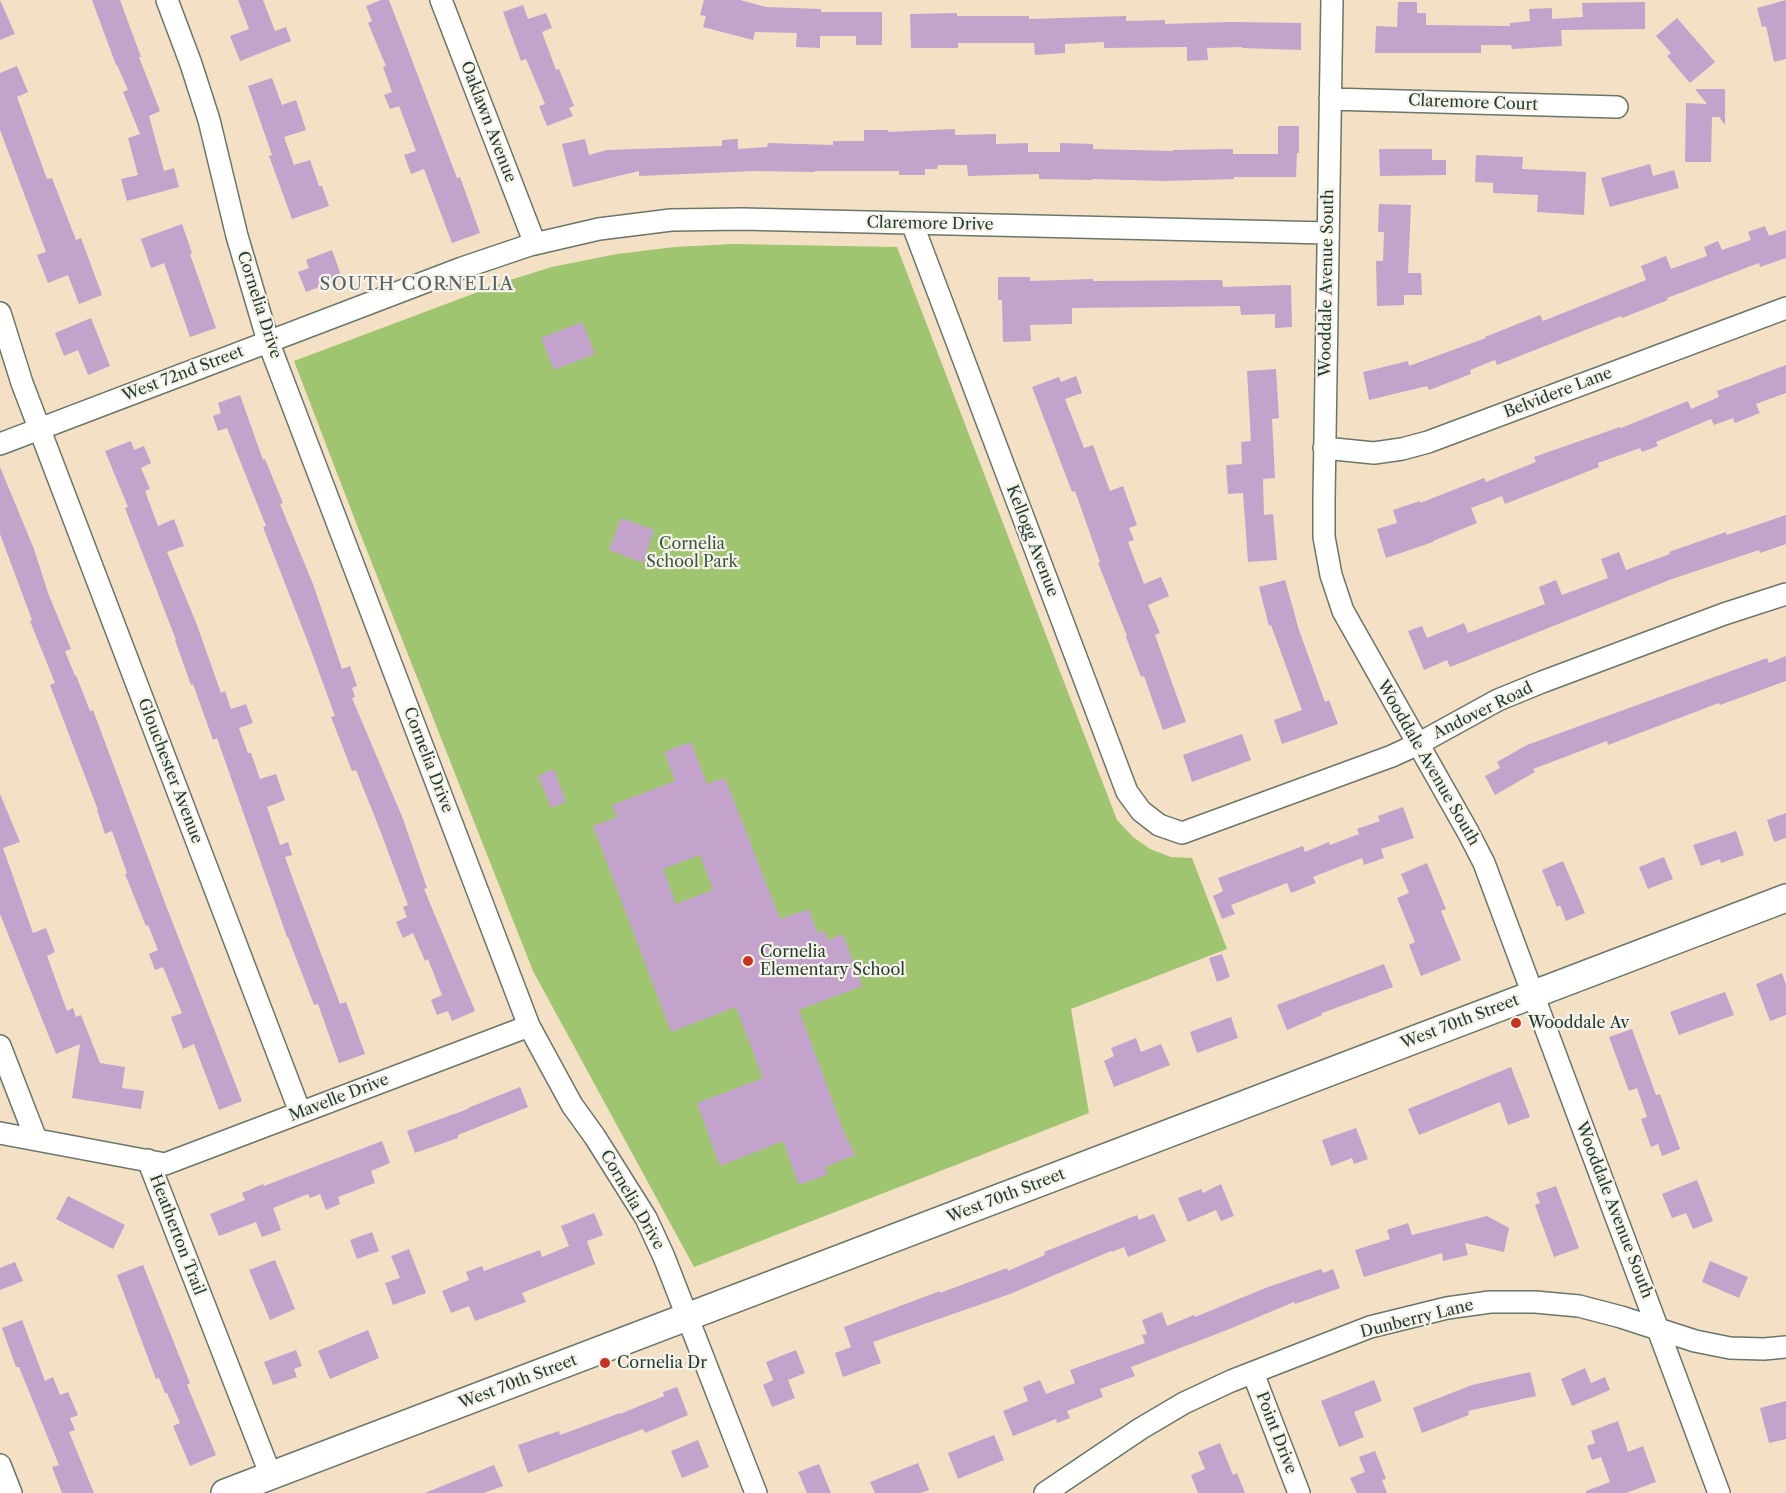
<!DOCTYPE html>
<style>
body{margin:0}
canvas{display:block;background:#f4e0c5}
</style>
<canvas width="1786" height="1493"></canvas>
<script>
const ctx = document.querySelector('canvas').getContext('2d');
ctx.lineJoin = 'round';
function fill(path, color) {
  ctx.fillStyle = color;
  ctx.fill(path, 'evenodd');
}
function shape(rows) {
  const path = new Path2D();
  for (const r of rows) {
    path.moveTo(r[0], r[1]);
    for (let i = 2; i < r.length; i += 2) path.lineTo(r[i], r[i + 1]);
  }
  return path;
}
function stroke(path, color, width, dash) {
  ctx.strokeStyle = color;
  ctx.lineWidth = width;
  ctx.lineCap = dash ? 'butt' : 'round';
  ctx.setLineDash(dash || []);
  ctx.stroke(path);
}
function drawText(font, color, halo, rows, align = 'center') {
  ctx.font = font + ' "Libre Caslon Text",serif';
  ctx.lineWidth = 4.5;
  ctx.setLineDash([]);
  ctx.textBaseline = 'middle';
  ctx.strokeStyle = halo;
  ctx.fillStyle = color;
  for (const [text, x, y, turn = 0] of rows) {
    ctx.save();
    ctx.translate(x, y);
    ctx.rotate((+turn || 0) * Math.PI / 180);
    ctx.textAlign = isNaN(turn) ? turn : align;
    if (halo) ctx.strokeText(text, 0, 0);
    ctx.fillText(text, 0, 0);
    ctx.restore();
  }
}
const green = shape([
 [733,244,897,247,1117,820,1133,837,1150,849,1171,857,1192,858,1227,949,1071,1009,1089,1113,694,1267,533,971,360,533,294,361,510,280,552,267,617,254,675,247]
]);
const building = shape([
 [0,0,15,34,0,40],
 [92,0,120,0,141,57,139,57,160,111,149,116,164,171,174,168,179,187,127,201,121,179,138,175,128,138,140,134,123,92,128,90,117,65,116,65],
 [238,0,263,0,275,31,286,27,291,41,240,61,230,36,249,29],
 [381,0,389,0,457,178,460,177,480,233,452,243,424,169,411,174,404,155,416,151,399,106,390,109,384,95,392,92,383,67,386,66,368,23,372,21,366,6],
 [704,0,740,0,766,7,821,9,821,12,882,12,882,45,856,45,856,36,820,36,820,48,796,47,797,33,755,32,753,40,703,27,706,16,700,15],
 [1786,0,1786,59,1774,62,1766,26,1762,27,1757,8],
 [1398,2,1417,2,1417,13,1426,13,1426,25,1510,26,1510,23,1530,21,1529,9,1552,8,1552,19,1583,17,1582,3,1645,2,1645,29,1561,30,1562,46,1512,49,1511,45,1481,45,1481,53,1375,53,1376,26,1397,27],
 [523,5,528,19,546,13,552,28,542,32,556,70,559,69,574,106,569,108,573,116,547,126,539,106,545,104,526,59,521,61,503,12],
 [957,13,957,16,1029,16,1029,19,1126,16,1126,21,1165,20,1165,24,1231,22,1301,23,1301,50,1242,48,1242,47,1207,48,1208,60,1187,61,1187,47,1104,48,1104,42,1065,44,1065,53,1035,55,1034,43,958,43,958,48,911,48,910,14],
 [1677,18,1715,62,1690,83,1667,56,1671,53,1656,36],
 [17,66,28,92,17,97,47,179,52,178,76,240,81,238,102,295,79,304,68,275,48,283,37,255,46,252,0,130,0,73],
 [272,78,282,105,296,100,306,130,284,137,294,165,310,160,319,186,322,186,329,206,292,219,269,156,272,155,248,86],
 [1695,89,1725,89,1725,125,1719,117,1712,117,1711,162,1685,162,1686,103,1707,104],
 [1278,126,1299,126,1299,153,1297,153,1296,177,1234,177,1234,179,1165,181,1092,179,1092,180,1039,179,1039,174,968,176,967,165,938,165,937,169,925,169,925,175,899,175,899,171,815,171,815,172,755,171,639,176,639,171,573,187,562,144,585,139,589,155,607,150,722,146,722,140,738,139,738,149,767,147,768,143,833,145,833,141,864,141,864,130,888,130,888,132,955,129,955,135,996,134,996,144,1028,143,1028,152,1060,152,1060,143,1093,144,1093,149,1173,151,1173,150,1233,149,1233,154,1278,154],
 [1379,149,1432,149,1432,160,1446,160,1446,175,1380,176],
 [1476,155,1523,157,1522,169,1586,172,1584,215,1537,212,1538,195,1493,193,1493,183,1475,182],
 [1650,164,1653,176,1674,170,1679,188,1610,207,1601,178],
 [1379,204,1411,205,1408,273,1421,273,1422,295,1404,295,1404,305,1377,306,1376,261,1383,261,1384,232,1378,232],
 [182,224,192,253,190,254,216,328,190,337,164,263,151,268,141,239],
 [1765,226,1769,236,1786,230,1786,258,1760,267,1759,263,1667,298,1668,300,1622,318,1621,316,1497,365,1495,360,1470,370,1471,374,1429,390,1427,386,1369,400,1363,372,1408,361,1409,366,1486,338,1485,337,1540,315,1543,321,1646,280,1641,266,1666,256,1671,269,1707,256,1704,247,1718,241,1722,250,1751,240,1748,232],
 [332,250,342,278,306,292,298,272,309,268,306,260],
 [998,277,1030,277,1030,281,1093,279,1093,281,1222,280,1223,287,1291,285,1292,327,1275,328,1275,314,1241,315,1240,306,1072,308,1072,324,1030,325,1031,341,1003,342,1002,300,998,300],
 [91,318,110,366,88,375,78,350,64,356,55,333],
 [582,322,595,354,554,370,541,338],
 [1786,365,1786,393,1756,404,1760,413,1735,423,1733,418,1714,425,1711,419,1656,442,1658,446,1642,452,1640,448,1598,463,1599,467,1505,504,1502,496,1471,508,1477,523,1433,541,1433,542,1386,558,1377,529,1397,523,1393,510,1420,501,1420,503,1484,478,1486,482,1536,462,1534,457,1620,427,1621,428,1688,401,1691,409,1719,397,1717,391],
 [1276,369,1279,418,1272,419,1275,478,1263,479,1264,515,1273,514,1277,560,1248,562,1243,493,1228,494,1226,465,1242,464,1241,442,1251,441,1247,371],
 [1076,376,1082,393,1065,399,1084,448,1093,445,1110,491,1123,486,1137,525,1129,528,1134,540,1128,542,1144,584,1161,577,1169,596,1148,605,1160,633,1155,635,1186,722,1163,730,1144,676,1141,677,1126,637,1127,636,1098,563,1100,562,1075,491,1072,492,1032,387,1059,377,1061,382],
 [240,395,263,460,265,459,283,503,280,504,313,584,342,669,350,666,357,686,352,688,355,697,352,698,403,819,427,888,424,889,475,1011,452,1021,448,1011,437,1015,431,1000,442,995,428,959,425,961,413,933,403,938,396,922,407,917,403,907,408,905,380,830,356,770,352,771,331,717,335,716,309,645,263,527,266,526,227,428,218,431,213,416,221,413,218,403],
 [131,441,134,450,144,446,151,463,141,468,150,489,145,491,158,526,174,519,184,546,167,552,197,625,221,693,225,691,231,709,246,704,253,723,239,728,248,753,251,753,260,779,276,774,285,800,267,807,280,845,288,842,292,855,285,857,295,885,340,1004,346,1002,365,1054,339,1063,318,1004,314,1005,288,937,287,937,217,738,213,740,193,684,191,685,175,640,176,640,125,508,128,507,105,451],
 [0,467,34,549,48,593,71,649,65,651,75,676,76,675,90,711,93,710,165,903,242,1101,219,1110,194,1044,183,1049,171,1017,182,1013,163,967,155,970,149,954,158,950,148,925,146,926,125,874,127,873,112,831,105,834,97,810,98,810,50,685,55,683,30,621,32,620,0,534],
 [1786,515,1786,544,1760,553,1759,550,1672,579,1450,667,1447,660,1424,670,1408,631,1422,626,1427,638,1464,623,1468,633,1545,604,1539,587,1556,580,1562,595,1608,578,1601,559,1619,552,1626,570,1670,554,1669,552,1726,532,1727,535],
 [621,518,654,530,643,563,609,550],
 [1285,580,1299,630,1325,702,1329,700,1338,724,1282,744,1274,720,1302,710,1271,625,1269,626,1259,587],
 [1786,656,1786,681,1720,705,1719,703,1608,745,1607,741,1533,769,1535,772,1495,795,1485,776,1500,768,1497,762,1527,745,1767,658,1769,663],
 [1242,734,1251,760,1192,782,1183,755],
 [691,742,707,784,725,778,780,919,809,909,817,933,824,930,828,940,843,934,862,986,799,1010,844,1132,855,1155,825,1167,828,1174,799,1185,783,1141,720,1166,697,1103,763,1078,736,1007,671,1032,593,826,617,817,612,805,675,781,664,752],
 [700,855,713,890,676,904,663,869],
 [554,769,566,802,551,808,538,776],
 [0,794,20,842,3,848,33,933,46,928,55,952,47,956,67,1011,73,1008,76,1017,81,1015,100,1063,125,1067,122,1088,144,1091,141,1109,72,1098,80,1044,56,1054,0,914],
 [1403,807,1414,838,1381,849,1384,858,1364,865,1362,858,1341,866,1313,877,1316,883,1291,893,1287,883,1231,905,1235,914,1222,919,1213,896,1223,891,1218,878,1303,846,1305,852,1329,842,1330,845,1359,834,1357,829,1380,821,1378,816],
 [1786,813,1786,838,1774,842,1767,820],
 [1736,831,1744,855,1721,863,1720,859,1701,866,1693,845],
 [1664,857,1673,879,1648,889,1639,867],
 [1563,861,1585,913,1566,921,1560,905,1557,907,1542,870],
 [1427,863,1446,909,1441,911,1461,960,1421,976,1409,945,1415,942,1397,898,1409,893,1401,874],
 [1222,954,1230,977,1217,982,1209,958],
 [1384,964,1393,987,1322,1013,1322,1015,1287,1030,1277,1005],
 [1782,973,1786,985,1786,1015,1770,1021,1756,984],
 [1725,992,1734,1015,1679,1035,1670,1012],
 [1231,1017,1238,1038,1197,1053,1190,1032],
 [1632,1029,1656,1095,1660,1094,1680,1149,1662,1156,1658,1144,1651,1147,1641,1119,1647,1117,1637,1088,1629,1091,1609,1037],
 [1136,1038,1141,1052,1161,1044,1170,1065,1114,1087,1104,1061,1114,1056,1111,1048],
 [1511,1067,1530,1117,1508,1125,1500,1102,1419,1135,1408,1109],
 [520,1087,528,1107,458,1135,458,1138,415,1153,407,1131,468,1109,468,1108],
 [1356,1128,1368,1159,1354,1164,1352,1158,1331,1166,1322,1140],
 [382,1141,390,1163,371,1171,375,1183,338,1197,340,1204,326,1210,320,1194,310,1198,308,1194,273,1208,281,1230,262,1237,256,1222,219,1236,210,1214,245,1200,242,1193,263,1184,264,1186],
 [1697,1180,1713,1221,1693,1229,1686,1213,1672,1218,1662,1194],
 [1221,1184,1234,1216,1221,1221,1216,1210,1188,1222,1178,1198,1201,1189,1203,1193],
 [1556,1186,1579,1248,1554,1257,1535,1205,1540,1203,1536,1193],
 [68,1196,125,1225,113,1249,56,1219],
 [594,1213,603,1235,587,1241,595,1264,522,1293,526,1302,475,1321,469,1306,451,1313,442,1291,469,1280,466,1272,482,1266,484,1271,540,1250,542,1257,569,1246,561,1226],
 [1154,1214,1166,1241,1128,1257,1124,1247,1112,1252,1111,1251,1010,1294,873,1342,881,1363,843,1377,835,1353,851,1347,844,1327,940,1291,940,1293,1007,1268,1008,1271,1045,1255,1044,1252,1137,1215,1139,1220],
 [1487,1216,1509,1228,1504,1252,1465,1243,1468,1255,1443,1261,1442,1253,1364,1277,1355,1250,1390,1239,1387,1230,1408,1223,1412,1235],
 [372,1232,379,1251,357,1259,350,1240],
 [409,1249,426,1293,393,1305,385,1283,400,1278,391,1256],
 [275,1260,295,1309,270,1320,249,1270],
 [1710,1261,1748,1277,1739,1298,1702,1282],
 [15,1262,23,1281,0,1290,0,1268],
 [143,1265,190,1383,187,1385,216,1455,190,1466,173,1426,180,1423,167,1393,165,1393,159,1378,156,1379,117,1275],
 [1321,1269,1323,1273,1333,1269,1340,1288,1295,1304,1294,1302,1227,1330,1131,1367,1135,1376,1100,1389,1103,1397,1067,1411,1070,1418,1057,1423,1056,1419,1013,1436,1003,1411,1028,1401,1023,1387,1040,1380,1046,1394,1075,1383,1070,1370,1145,1343,1142,1335,1147,1334,1142,1320,1162,1312,1167,1326,1194,1315,1195,1317,1268,1287],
 [22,1320,45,1381,53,1377,60,1395,68,1392,78,1415,70,1418,75,1430,69,1432,94,1493,62,1493,52,1467,59,1465,19,1367,16,1367,2,1328],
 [368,1330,379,1358,330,1379,318,1351],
 [296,1350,302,1366,294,1369,297,1377,273,1385,264,1362],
 [796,1350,805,1373,788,1380,795,1398,772,1407,763,1385,773,1380,766,1362],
 [1585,1368,1591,1383,1605,1377,1610,1390,1572,1406,1561,1379],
 [1530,1372,1536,1396,1468,1411,1469,1415,1422,1433,1413,1408,1472,1385],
 [1374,1380,1382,1401,1354,1412,1364,1437,1339,1447,1321,1401],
 [677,1387,688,1415,645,1433,643,1429,528,1473,518,1445,559,1431,560,1435,620,1413,620,1414,664,1396,663,1392],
 [1786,1401,1786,1439,1769,1443,1760,1408],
 [1618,1421,1628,1452,1643,1446,1656,1482,1626,1493,1586,1493,1586,1491,1610,1482,1601,1457,1592,1460,1587,1446,1595,1443,1591,1431],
 [994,1435,1004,1460,958,1479,948,1453],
 [698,1440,709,1467,682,1478,671,1451],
 [1220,1443,1233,1475,1237,1473,1245,1493,1198,1493,1191,1475,1205,1469,1198,1452],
 [1375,1451,1386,1479,1382,1480,1387,1493,1357,1493,1350,1478,1365,1472,1359,1457],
 [918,1463,929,1490,920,1493,875,1493,870,1482],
 [819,1464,831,1493,807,1493,798,1472],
 [494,1465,503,1486,484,1493,425,1493]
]);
const minor = shape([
 [167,0,191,64,209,120,237,236,268,341,529,1026,572,1105,595,1137,646,1218,664,1257,756,1493],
 [441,0,535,244],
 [1332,0,1324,499,1324,537,1331,575,1343,611,1468,832,1484,863,1719,1493],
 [1330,99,1617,107],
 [912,223,1127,792,1141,811,1159,825,1182,833,1392,756,1418,744,1498,700,1542,682,1724,614,1786,594],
 [0,313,22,383,300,1112],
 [0,444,462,268,530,245,599,229,671,220,742,219,1327,233],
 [1324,448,1374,453,1402,449,1428,442,1786,308],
 [0,1046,36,1139],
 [0,1133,165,1164,529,1026],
 [148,1160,271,1476],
 [1253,1373,1299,1493],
 [0,1465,11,1493],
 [1045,1493,1140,1429,1184,1403,1231,1381,1370,1327,1447,1308,1490,1302,1535,1302,1579,1306,1621,1317,1695,1341,1730,1348,1764,1349,1786,1347]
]);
const tertiary = shape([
 [225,1493,1786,898]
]);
const markers = [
 [748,961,6,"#c8321e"],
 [1516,1023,6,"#c8321e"],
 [605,1363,6,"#c8321e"]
];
const streetNames = [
 ["Claremore Court",1473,103,2],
 ["Oaklawn Avenue",488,122,69],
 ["Claremore Drive",930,224,1],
 ["Wooddale Avenue South",1327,283,-89],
 ["Cornelia Drive",259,305,72],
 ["West 72nd Street",183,374,-21],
 ["Belvidere Lane",1558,393,-21],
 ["Kellogg Avenue",1032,541,69],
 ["Andover Road",1483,711,-26],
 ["Cornelia Drive",428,760,69],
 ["Wooddale Avenue South",1428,763,60],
 ["Glouchester Avenue",170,771,69],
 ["West 70th Street",1460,1022,-21],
 ["Mavelle Drive",339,1098,-21],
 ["West 70th Street",1006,1196,-21],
 ["Cornelia Drive",632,1200,60],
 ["Wooddale Avenue South",1614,1210,69],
 ["Heatherton Trail",177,1235,69],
 ["Dunberry Lane",1417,1319,-14],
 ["West 70th Street",518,1382,-21],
 ["Point Drive",1276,1433,69]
];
const parkNames = [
 ["Cornelia",692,544],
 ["School Park",692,562]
];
const poiNames = [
 ["Cornelia",760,952],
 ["Elementary School",760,970],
 ["Wooddale Av",1528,1023],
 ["Cornelia Dr",617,1363]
];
const neighbourhoodNames = [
 ["SOUTH CORNELIA",417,285]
];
fill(green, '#9fc570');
fill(building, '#c3a3cc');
stroke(minor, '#6a7667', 24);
stroke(tertiary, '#6a7667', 30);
stroke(minor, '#fff', 21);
stroke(tertiary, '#fff', 27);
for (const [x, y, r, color] of markers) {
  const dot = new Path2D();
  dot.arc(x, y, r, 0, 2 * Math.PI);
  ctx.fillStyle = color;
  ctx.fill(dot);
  stroke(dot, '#f7f3e8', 2);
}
drawText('16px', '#1f3d34', '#f7f3e8', streetNames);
drawText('16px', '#395840', '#f7f3e8', parkNames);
drawText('16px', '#1f3d34', '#f7f3e8', poiNames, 'left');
ctx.letterSpacing = '1.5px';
drawText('18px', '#586169', '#f7f3e8', neighbourhoodNames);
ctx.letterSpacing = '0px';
</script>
